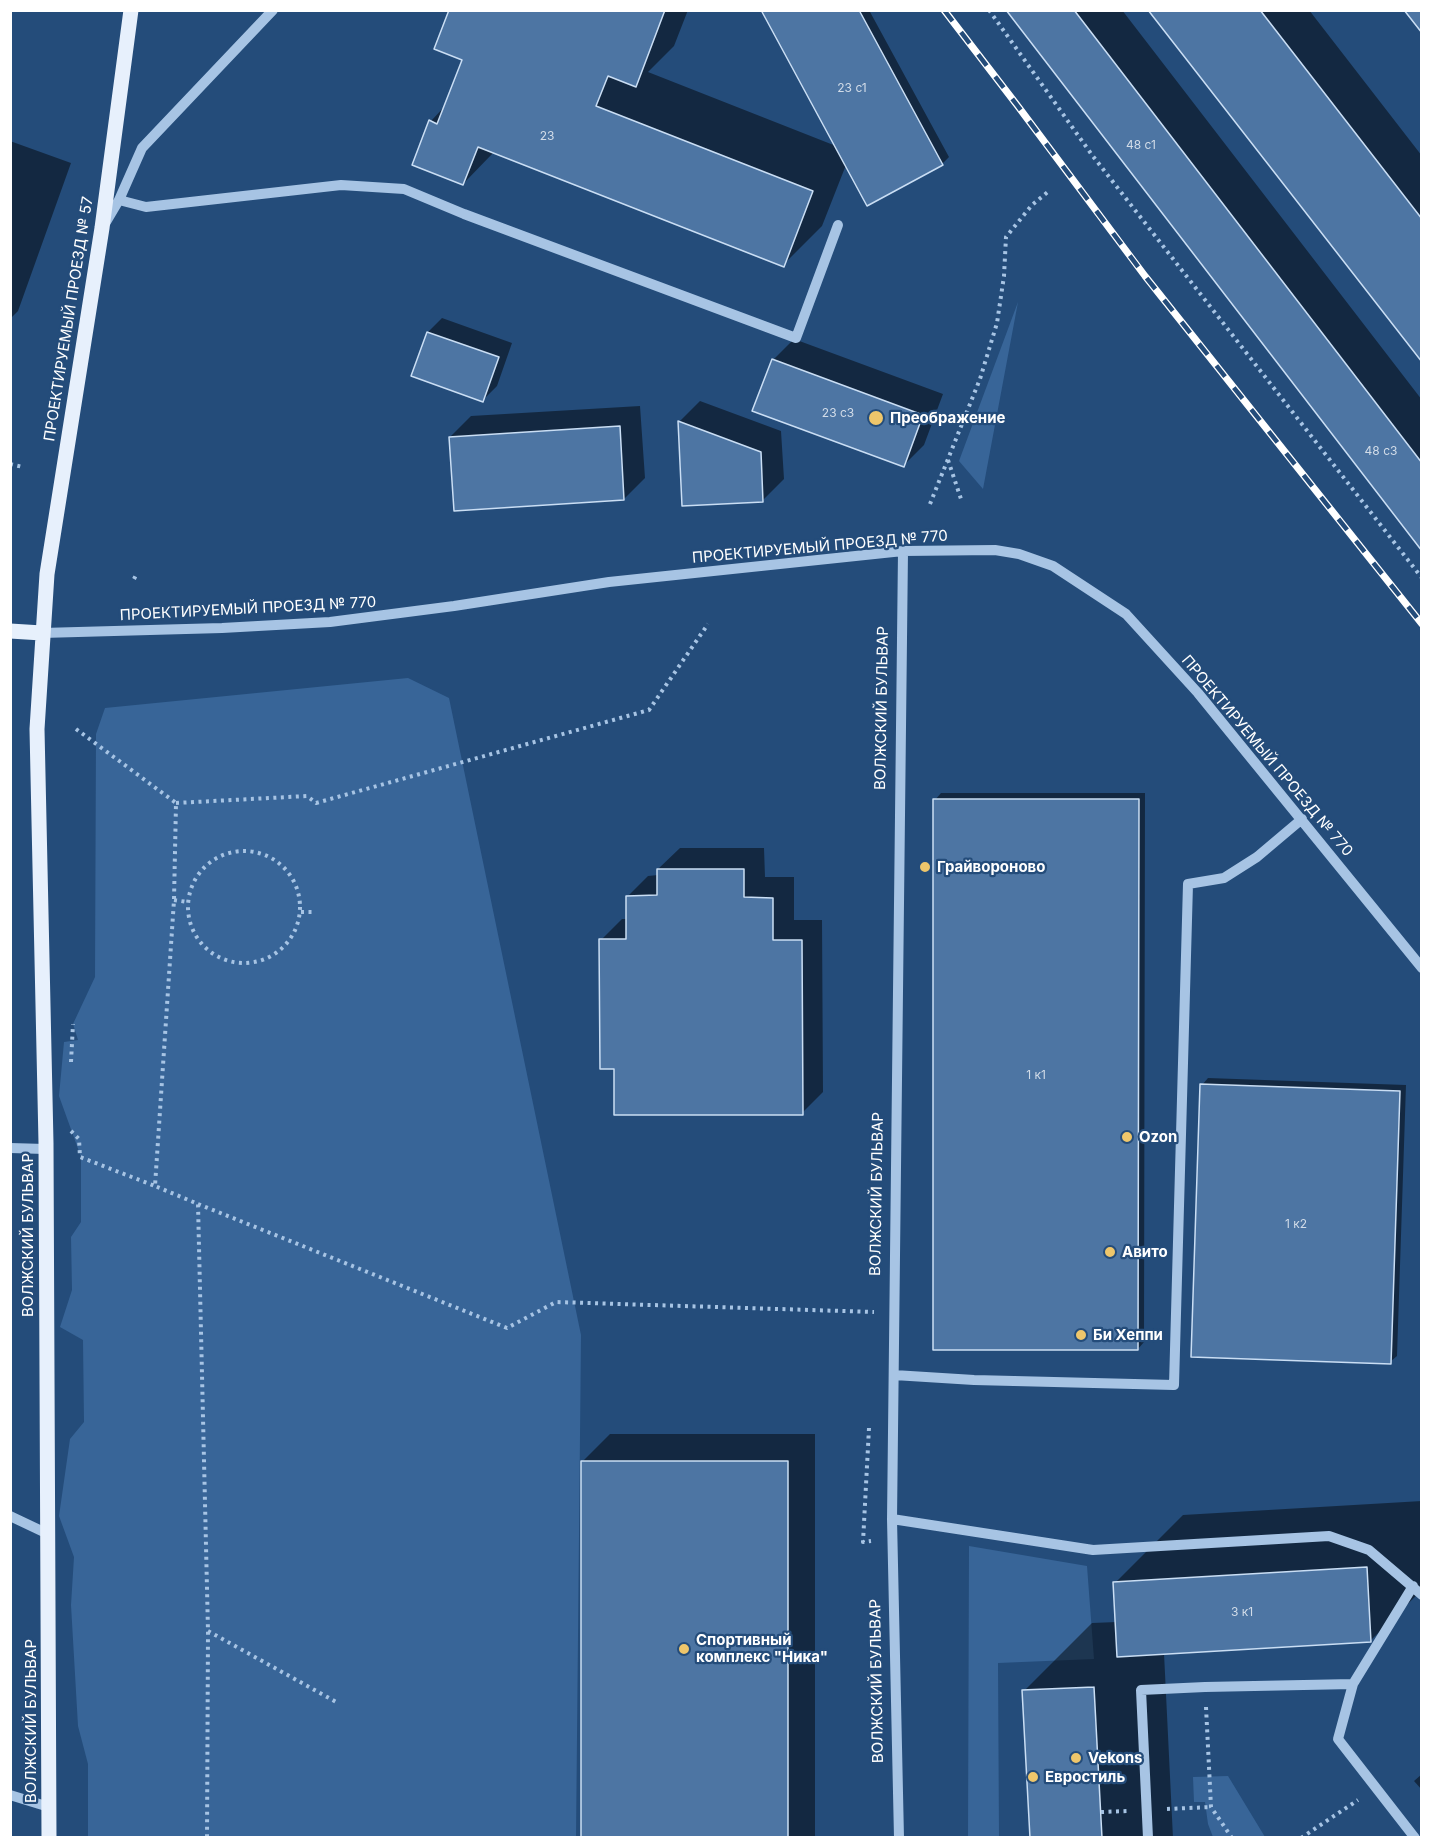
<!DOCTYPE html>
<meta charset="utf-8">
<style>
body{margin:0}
#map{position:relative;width:1432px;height:1848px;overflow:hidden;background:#244c7a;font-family:Inter,sans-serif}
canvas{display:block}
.frame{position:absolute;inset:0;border:12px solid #fff;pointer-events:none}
</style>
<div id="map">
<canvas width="1432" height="1848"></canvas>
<div class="frame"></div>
</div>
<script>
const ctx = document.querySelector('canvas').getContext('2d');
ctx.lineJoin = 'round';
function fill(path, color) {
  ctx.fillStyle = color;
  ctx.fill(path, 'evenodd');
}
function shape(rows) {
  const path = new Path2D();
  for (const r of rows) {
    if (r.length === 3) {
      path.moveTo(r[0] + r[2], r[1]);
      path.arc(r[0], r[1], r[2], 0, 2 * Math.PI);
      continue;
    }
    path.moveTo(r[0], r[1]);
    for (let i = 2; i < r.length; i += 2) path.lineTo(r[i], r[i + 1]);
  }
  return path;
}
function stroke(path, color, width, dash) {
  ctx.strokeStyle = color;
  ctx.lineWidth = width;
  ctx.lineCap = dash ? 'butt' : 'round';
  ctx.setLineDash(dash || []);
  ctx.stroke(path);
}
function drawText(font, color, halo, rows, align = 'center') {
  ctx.font = font + ' Inter,sans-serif';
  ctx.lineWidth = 4.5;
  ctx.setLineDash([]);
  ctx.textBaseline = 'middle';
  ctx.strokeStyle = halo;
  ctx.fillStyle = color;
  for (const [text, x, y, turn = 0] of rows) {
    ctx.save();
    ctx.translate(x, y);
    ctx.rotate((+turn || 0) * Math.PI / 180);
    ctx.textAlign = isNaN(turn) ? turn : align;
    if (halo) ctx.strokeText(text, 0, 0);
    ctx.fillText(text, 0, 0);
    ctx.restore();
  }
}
const green = shape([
 [1018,302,983,489,959,461],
 [408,678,449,698,581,1335,576,1837,88,1837,88,1764,78,1726,71,1605,74,1557,59,1516,70,1439,84,1422,83,1340,60,1327,72,1290,71,1237,81,1222,81,1157,59,1096,64,1042,78,1040,73,1024,95,977,96,734,105,708],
 [969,1546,1087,1566,1094,1659,998,1663,999,1837,968,1837],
 [1228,1776,1265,1837,1213,1837,1208,1824,1205,1802,1194,1802,1193,1777]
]);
const shadow = shape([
 [450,10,688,10,674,46,648,72,836,146,762,10,869,10,949,157,942,164,846,165,822,226,783,265,494,152,463,184,431,121,445,106,464,59],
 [1008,10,1122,10,1422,400,1422,549],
 [1150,10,1309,10,1422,156,1422,359],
 [10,141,71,163,18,311,10,319],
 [442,318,512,343,497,386,483,400,413,375,428,332],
 [794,339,943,394,924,445,903,466,773,360],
 [700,401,781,431,784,479,763,500,679,422],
 [640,406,645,478,624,499,450,437,471,416],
 [941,793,1145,793,1144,1342,1138,1349,935,800],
 [680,848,764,848,765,877,794,877,794,920,822,920,823,1092,802,1113,615,1068,601,940,622,919,627,919,627,897,648,876,658,875,658,869],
 [1208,1078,1406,1085,1397,1356,1390,1362,1202,1085],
 [610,1434,815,1434,815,1838,582,1838,582,1462],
 [1422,1501,1422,1590,1370,1641,1164,1653,1173,1838,1031,1838,1024,1691,1092,1623,1117,1622,1115,1583,1183,1515],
 [1422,1774,1422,1790,1414,1781]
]);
const building = shape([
 [449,10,665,10,636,87,608,76,596,106,813,191,784,267,478,147,463,185,412,165,429,120,437,124,462,60,434,49,449,10],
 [761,10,859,10,943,165,867,206,761,10],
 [1006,10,1074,10,1422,463,1422,551,1006,10],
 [1148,10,1260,10,1422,219,1422,362,1148,10],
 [1404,10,1422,10,1422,33,1404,10],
 [427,332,499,357,483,402,411,376,427,332],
 [772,359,923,415,904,467,752,411,772,359],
 [678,421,761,452,763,502,682,506,678,421],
 [620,426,624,500,454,511,449,437,620,426],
 [933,799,1139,799,1138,1350,933,1350,933,799],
 [657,869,744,869,744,897,773,898,773,940,802,940,803,1115,614,1115,614,1069,600,1069,599,939,626,939,626,896,657,895,657,869],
 [1200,1084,1400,1091,1391,1364,1191,1357,1200,1084],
 [581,1461,788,1461,788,1838,581,1838,581,1461],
 [1367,1567,1371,1642,1117,1657,1113,1582,1367,1567],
 [1094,1687,1102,1838,1030,1838,1022,1690,1094,1687]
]);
const path = shape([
 [989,10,1092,155,1422,578],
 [948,460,962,502],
 [10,464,23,467],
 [930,504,980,379,997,323,1004,276,1006,237,1032,205,1049,191],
 [134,579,137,573],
 [76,729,176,803,174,900,155,1186,198,1204,208,1631,207,1838],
 [176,803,307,796,316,803,649,710,708,624],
 [244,907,56],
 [174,900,187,902],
 [301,912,316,912],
 [71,1062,73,1024],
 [71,1131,79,1139,80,1157,155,1186],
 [198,1204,507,1328,556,1302,874,1312],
 [869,1428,863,1542,871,1541],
 [208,1631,338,1703],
 [1206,1707,1211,1807,1232,1838],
 [1167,1809,1211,1807],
 [1101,1812,1127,1811],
 [1301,1838,1358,1800]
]);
const minor = shape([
 [119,200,146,207,341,185,404,189,464,214,796,338,838,225],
 [106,222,119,200,142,148,273,10],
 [42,633,222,628,330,622,454,606,609,582,903,551,995,550,1019,554,1053,566,1126,614,1198,693,1422,968],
 [10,1148,45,1149],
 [894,1375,974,1380,1174,1385,1188,884,1224,878,1257,857,1302,819],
 [10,1516,48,1534],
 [892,1519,1093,1550,1329,1536,1369,1550,1422,1595],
 [1353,1684,1413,1586],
 [10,1795,49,1807],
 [899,1838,892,1519,903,551],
 [1148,1838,1141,1690,1205,1687,1353,1684,1338,1739,1415,1838]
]);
const major = shape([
 [10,631,42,633],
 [49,1838,46,1143,37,729,47,574,102,228,131,10]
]);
const rail = shape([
 [944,10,1017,105,1145,276,1422,624]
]);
const markers = [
 [876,418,8,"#eec66b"],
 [925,867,6,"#eec66b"],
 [1127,1137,6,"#eec66b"],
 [1110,1252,6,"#eec66b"],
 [1081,1335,6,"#eec66b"],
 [684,1649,6,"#eec66b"],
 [1076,1758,6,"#eec66b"],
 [1033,1777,6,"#eec66b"]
];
const numberNames = [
 ["23 с1",852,88],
 ["23",547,136],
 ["48 с1",1141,145],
 ["23 с3",838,413],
 ["48 с3",1381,451],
 ["1 к1",1036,1075],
 ["1 к2",1296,1224],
 ["3 к1",1242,1612]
];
const streetNames = [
 ["ПРОЕКТИРУЕМЫЙ ПРОЕЗД № 57",69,319,-81],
 ["ПРОЕКТИРУЕМЫЙ ПРОЕЗД № 770",820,547,-5],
 ["ПРОЕКТИРУЕМЫЙ ПРОЕЗД № 770",248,609,-3],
 ["ВОЛЖСКИЙ БУЛЬВАР",882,708,-89],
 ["ПРОЕКТИРУЕМЫЙ ПРОЕЗД № 770",1267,756,50],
 ["ВОЛЖСКИЙ БУЛЬВАР",877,1194,-89],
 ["ВОЛЖСКИЙ БУЛЬВАР",28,1235,-90],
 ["ВОЛЖСКИЙ БУЛЬВАР",877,1681,-91],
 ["ВОЛЖСКИЙ БУЛЬВАР",31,1721,-90]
];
const poiNames = [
 ["Преображение",890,418],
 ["Грайвороново",937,867],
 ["Ozon",1139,1137],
 ["Авито",1122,1252],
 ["Би Хеппи",1093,1335],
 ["Спортивный",696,1640],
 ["комплекс \"Ника\"",696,1657],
 ["Vekons",1088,1758],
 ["Евростиль",1045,1777]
];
fill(green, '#386598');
fill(shadow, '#0007');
fill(building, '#4d75a3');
stroke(building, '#cadef4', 1.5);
stroke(path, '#a7c4e4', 4, [3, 4.5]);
stroke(minor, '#a7c4e4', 10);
stroke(major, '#e7f0fc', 15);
stroke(rail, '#fff', 7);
stroke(rail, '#244c7a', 4.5, [14]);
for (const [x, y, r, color] of markers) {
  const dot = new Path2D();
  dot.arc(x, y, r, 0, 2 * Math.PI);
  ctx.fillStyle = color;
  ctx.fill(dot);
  stroke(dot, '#244c7a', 2);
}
drawText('12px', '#d2dce8', null, numberNames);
drawText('15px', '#fff', '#244c7a', streetNames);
drawText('bold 15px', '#fff', '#244c7a', poiNames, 'left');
</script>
